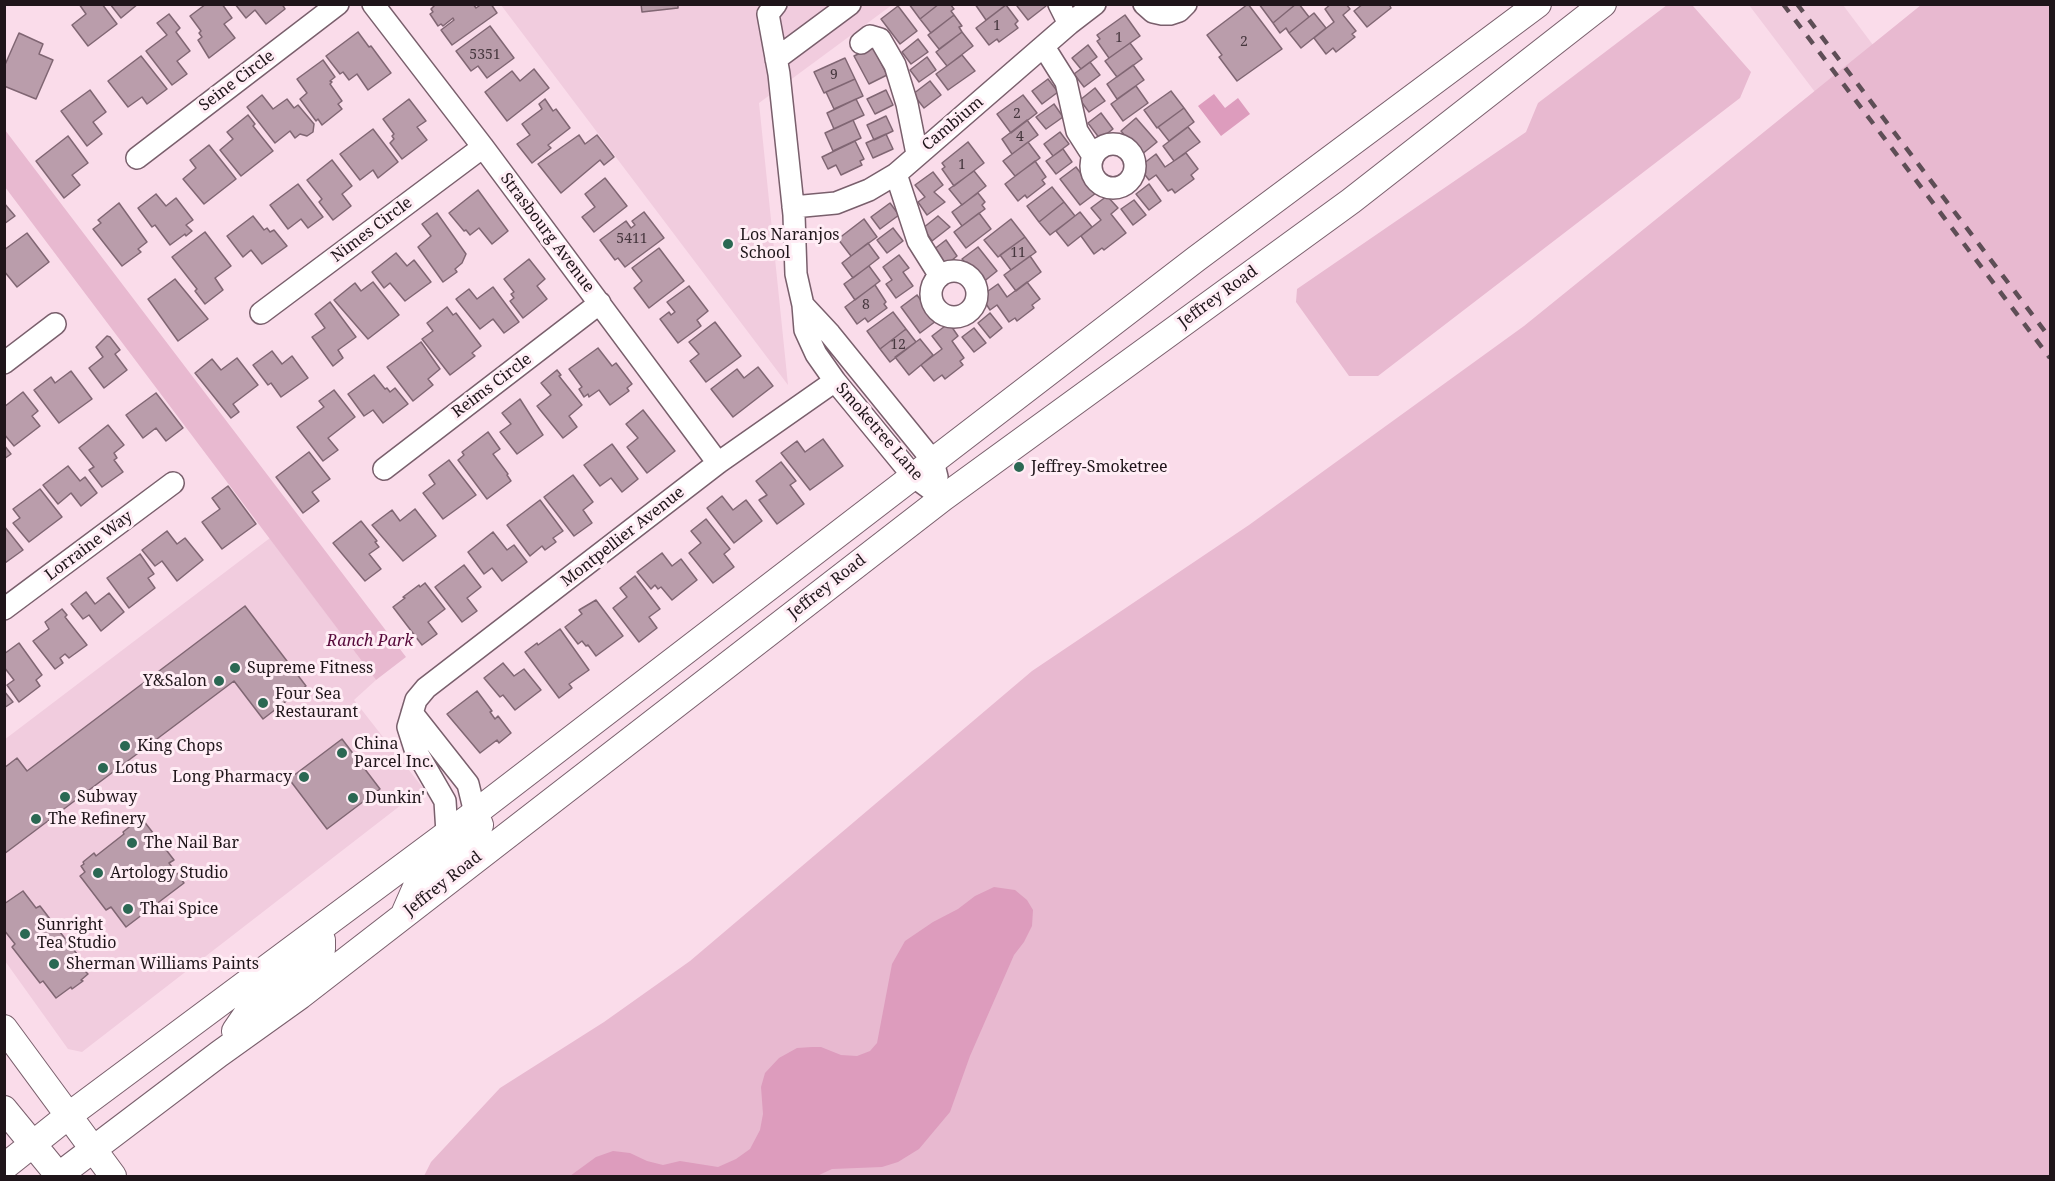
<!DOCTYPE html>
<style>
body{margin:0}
#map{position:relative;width:2055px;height:1181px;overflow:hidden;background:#fadcea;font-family:"Noto Serif",serif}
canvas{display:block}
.frame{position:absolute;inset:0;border:6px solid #1f151a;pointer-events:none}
</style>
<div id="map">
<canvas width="2055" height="1181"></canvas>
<div class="frame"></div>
</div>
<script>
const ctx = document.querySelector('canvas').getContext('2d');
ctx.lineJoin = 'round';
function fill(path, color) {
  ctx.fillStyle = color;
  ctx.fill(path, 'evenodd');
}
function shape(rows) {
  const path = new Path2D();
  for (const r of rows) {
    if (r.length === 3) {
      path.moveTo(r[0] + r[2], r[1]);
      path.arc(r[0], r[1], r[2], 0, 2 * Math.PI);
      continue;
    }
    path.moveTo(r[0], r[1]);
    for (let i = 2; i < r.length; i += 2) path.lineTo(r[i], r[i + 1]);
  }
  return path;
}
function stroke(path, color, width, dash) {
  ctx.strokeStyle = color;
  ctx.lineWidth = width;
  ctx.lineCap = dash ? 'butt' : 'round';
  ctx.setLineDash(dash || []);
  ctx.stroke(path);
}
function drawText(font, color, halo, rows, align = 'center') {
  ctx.font = font + ' "Noto Serif",serif';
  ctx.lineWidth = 6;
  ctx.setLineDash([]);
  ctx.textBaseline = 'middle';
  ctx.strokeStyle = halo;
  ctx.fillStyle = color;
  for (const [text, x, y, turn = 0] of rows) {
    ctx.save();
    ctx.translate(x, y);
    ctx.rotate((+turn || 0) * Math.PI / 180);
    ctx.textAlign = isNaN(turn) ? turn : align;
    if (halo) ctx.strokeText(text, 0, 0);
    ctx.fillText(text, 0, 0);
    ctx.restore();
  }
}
const built = shape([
 [501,5,892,5,759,103,788,385],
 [1749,5,1843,5,2050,281,2050,402],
 [270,538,376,680,354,700,423,788,82,1052,68,1049,5,961,4,740]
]);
const green = shape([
 [1667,5,1693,6,1751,72,1740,98,1378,376,1349,376,1296,302,1297,289,1526,132,1538,103],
 [1921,5,2050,5,2050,1176,424,1176,431,1162,500,1088,604,1022,690,961,1032,671,1249,525,1524,326],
 [5,130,406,657,376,680,5,187]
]);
const water = shape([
 [1214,94,1225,108,1238,98,1250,114,1221,136,1198,106],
 [994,887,1015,890,1027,900,1033,910,1032,926,1024,942,1014,955,970,1056,950,1112,919,1149,898,1162,882,1167,832,1169,817,1176,570,1176,596,1157,613,1151,630,1153,647,1161,663,1165,680,1161,718,1167,736,1159,750,1149,760,1130,763,1114,761,1087,765,1073,779,1058,797,1048,812,1047,821,1047,841,1055,857,1056,870,1051,877,1043,892,964,905,941,933,922,958,909,975,896]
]);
const building = shape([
 [79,4,102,4,117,24,88,46,72,25,86,14,79,4],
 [110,4,138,4,121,18,110,4],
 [206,4,222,4,232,18,224,24,235,38,209,58,198,40,202,37,199,33,201,31,190,16,206,4],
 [235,4,282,4,285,9,266,24,255,10,246,18,235,4],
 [436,4,473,4,476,8,482,4,491,4,497,13,452,45,441,30,454,20,453,18,443,26,441,24,438,26,430,14,433,12,431,9,436,4],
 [641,4,678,4,678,8,642,12,641,4],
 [909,4,939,4,920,19,909,4],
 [939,4,950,4,954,9,951,11,954,15,931,33,920,19,939,4],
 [975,4,1007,4,986,20,975,4],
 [1019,4,1044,4,1046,6,1028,20,1017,6,1019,4],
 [1248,4,1282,49,1237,81,1219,57,1222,55,1207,35,1248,4],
 [1259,4,1296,4,1273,23,1259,4],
 [1296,4,1299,4,1309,17,1289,33,1286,28,1280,33,1273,23,1296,4],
 [1331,4,1346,4,1350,9,1343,15,1356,31,1352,34,1355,37,1336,52,1333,48,1326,54,1314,38,1334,22,1325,9,1331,4],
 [1363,4,1389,4,1391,8,1367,27,1354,11,1363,4],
 [1006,5,1018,21,1015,24,1018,28,999,42,997,39,989,45,976,28,1006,5],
 [898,6,917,31,900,44,881,19,898,6],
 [1314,13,1326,28,1301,48,1289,33,1314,13],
 [169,14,180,28,176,32,190,51,177,61,187,74,172,85,146,51,167,35,157,23,169,14],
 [954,15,962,26,959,27,962,32,939,49,928,35,954,15],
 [1125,15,1140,36,1109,58,1097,41,1100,39,1097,35,1125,15],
 [490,26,514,58,487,78,478,66,471,71,456,51,490,26],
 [358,32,369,47,371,46,391,73,368,90,357,74,349,80,343,72,340,74,326,56,358,32],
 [962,32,973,46,947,66,936,52,962,32],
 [19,33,43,44,39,54,53,60,36,99,4,86,4,67,19,33],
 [918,39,928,52,911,64,902,52,918,39],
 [1130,43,1142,59,1117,77,1105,61,1130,43],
 [1088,45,1097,57,1081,69,1072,58,1088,45],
 [873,47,887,75,869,84,854,56,873,47],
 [962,55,975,71,948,90,936,74,962,55],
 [141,56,167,89,147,104,142,97,128,107,108,81,141,56],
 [927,57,936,70,919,82,910,70,927,57],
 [845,58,855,79,824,93,814,72,845,58],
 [323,60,335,77,330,81,332,82,330,84,342,101,338,104,342,109,322,125,318,119,316,121,300,99,307,93,297,79,323,60],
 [1090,62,1100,75,1084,87,1074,74,1090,62],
 [1133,65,1144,80,1117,99,1107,84,1133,65],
 [534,69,549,88,507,121,485,92,512,71,520,81,534,69],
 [855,79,863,96,834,109,826,92,855,79],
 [1048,79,1058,92,1042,104,1032,91,1048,79],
 [930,81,941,95,924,108,913,94,930,81],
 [1136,86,1148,103,1123,121,1111,104,1136,86],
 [1095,88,1105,101,1089,112,1080,100,1095,88],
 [90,90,106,112,93,122,102,134,87,146,61,111,90,90],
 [886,90,893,105,875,114,867,99,886,90],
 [1171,91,1184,108,1157,128,1144,110,1171,91],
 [262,95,273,109,287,99,294,108,298,105,314,124,313,132,307,136,300,134,295,138,290,131,275,143,247,107,262,95],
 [1023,95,1037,113,1011,133,997,114,1023,95],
 [409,99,426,121,417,127,427,140,402,159,390,143,394,139,392,136,394,134,383,119,409,99],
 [545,99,553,111,556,109,570,128,548,145,551,148,532,163,517,144,530,135,522,124,542,109,539,104,545,99],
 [856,99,864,115,834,129,827,113,856,99],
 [1054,104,1063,117,1046,129,1036,117,1054,104],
 [1184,108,1194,122,1169,141,1158,127,1184,108],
 [1101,113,1113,129,1100,139,1088,123,1101,113],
 [248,115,255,124,253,126,273,151,241,176,220,150,233,139,227,132,248,115],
 [886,116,893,131,874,140,867,125,886,116],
 [1136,118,1157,142,1141,155,1121,131,1136,118],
 [853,120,861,138,833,151,825,133,853,120],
 [1027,120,1038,135,1012,154,1002,139,1027,120],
 [1188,127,1200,142,1174,161,1163,146,1188,127],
 [373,129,398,162,378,178,373,170,360,180,340,154,373,129],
 [1060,132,1069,144,1053,156,1044,144,1060,132],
 [886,134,893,149,873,158,866,143,886,134],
 [579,135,585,144,597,135,614,157,604,165,600,160,561,193,538,164,579,135],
 [68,136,88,163,72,175,80,185,64,198,36,161,68,136],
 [855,141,864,159,860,161,862,165,841,175,836,165,828,169,822,157,855,141],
 [968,142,984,163,954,186,942,169,945,167,942,163,968,142],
 [1028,142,1040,158,1015,176,1003,161,1028,142],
 [209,145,236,179,204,204,183,179,196,168,190,160,209,145],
 [1063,149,1072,162,1056,174,1046,161,1063,149],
 [1186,153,1198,169,1191,175,1194,179,1175,193,1172,189,1168,191,1156,175,1149,180,1139,167,1156,154,1165,167,1186,153],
 [332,160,352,186,342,194,351,206,333,220,319,202,322,199,307,180,332,160],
 [1035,161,1046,177,1042,180,1045,184,1027,198,1025,195,1018,201,1005,184,1035,161],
 [1076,167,1096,193,1080,205,1060,179,1076,167],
 [974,171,986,186,962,205,949,189,974,171],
 [933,172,943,185,934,192,945,202,927,215,918,202,925,197,915,185,933,172],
 [605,178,627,206,594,232,582,217,595,207,585,194,605,178],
 [298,184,323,217,308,228,301,219,288,229,270,205,298,184],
 [1149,184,1161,201,1149,210,1136,194,1149,184],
 [1052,187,1064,202,1039,222,1027,206,1052,187],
 [478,190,508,231,492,244,479,228,470,235,466,230,464,231,449,213,478,190],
 [978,193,985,202,982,205,985,209,962,226,952,212,978,193],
 [156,194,166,206,176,198,193,220,186,225,192,231,186,236,185,234,170,245,155,225,152,227,138,208,156,194],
 [1107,196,1118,208,1111,214,1126,233,1104,250,1102,248,1094,254,1081,236,1101,220,1091,208,1107,196],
 [1134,200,1146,215,1133,225,1121,209,1134,200],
 [1064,202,1075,216,1050,235,1039,222,1064,202],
 [4,203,15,216,4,224,4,203],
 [119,203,147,242,138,249,141,252,122,266,93,229,101,223,98,220,119,203],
 [890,203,899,215,880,229,871,217,890,203],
 [644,212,664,238,625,267,618,258,615,260,600,240,626,221,631,228,635,225,632,221,644,212],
 [1080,212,1092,227,1068,246,1056,231,1080,212],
 [437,213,466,254,462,263,455,269,457,272,443,282,418,247,431,236,422,224,437,213],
 [979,213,991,229,966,248,954,232,979,213],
 [253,216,264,230,267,228,270,232,274,230,287,246,262,264,251,250,243,257,227,236,253,216],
 [938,216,950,227,932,241,923,228,938,216],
 [864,219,877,237,851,256,838,239,864,219],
 [1011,219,1025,237,998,257,984,240,1011,219],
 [893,228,903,241,887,253,877,240,893,228],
 [205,232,231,266,215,278,223,290,205,304,195,291,197,289,172,257,205,232],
 [27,233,49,262,17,287,4,271,4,250,27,233],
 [1025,237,1036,252,1011,270,1000,255,1025,237],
 [946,240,957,256,945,266,933,250,946,240],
 [868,243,879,258,853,278,842,263,868,243],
 [978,247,997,271,982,283,962,259,978,247],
 [659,248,684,281,649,308,634,288,642,281,632,268,659,248],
 [396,253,407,266,414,260,431,282,405,301,390,283,384,288,372,272,396,253],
 [899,255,909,268,903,272,913,286,896,298,886,284,892,280,883,267,899,255],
 [1030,256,1041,272,1016,291,1004,275,1030,256],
 [529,259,545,279,537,286,547,299,523,318,510,301,514,298,511,294,514,292,504,279,529,259],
 [869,266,880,281,855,300,844,284,869,266],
 [175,279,208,319,178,341,148,299,175,279],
 [373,282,399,315,368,339,334,300,355,283,361,291,373,282],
 [1027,282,1040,299,1032,305,1034,308,1017,321,1015,318,1009,322,997,305,990,310,981,296,998,284,1007,297,1027,282],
 [875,285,886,302,884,304,887,308,868,322,865,318,857,324,845,307,875,285],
 [689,286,708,311,697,320,701,326,678,343,660,319,669,312,671,315,675,312,667,302,689,286],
 [493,287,519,322,504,333,493,319,480,329,456,299,469,289,477,299,493,287],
 [917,295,936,321,920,333,901,307,917,295],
 [330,302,356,337,338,350,343,358,333,366,312,337,325,328,315,314,330,302],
 [447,307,453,315,456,313,481,346,472,353,475,356,450,375,422,339,433,331,427,323,447,307],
 [893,312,906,329,880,349,867,331,893,312],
 [990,313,1002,328,990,338,978,323,990,313],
 [715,322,741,356,706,382,690,361,699,354,689,342,715,322],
 [949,323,958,336,952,341,964,358,960,361,963,365,945,379,942,375,934,381,921,365,942,349,932,336,949,323],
 [974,328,986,343,974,352,962,337,974,328],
 [906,329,916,342,890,362,880,349,906,329],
 [107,336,110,337,120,350,115,354,127,370,104,388,89,368,103,357,96,347,107,336],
 [920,339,933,355,909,375,895,357,920,339],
 [421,342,440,369,428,379,433,385,413,401,387,367,421,342],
 [598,348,612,366,616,363,632,384,627,388,629,391,610,405,599,390,589,397,588,394,584,397,579,389,582,387,569,369,598,348],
 [272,351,282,364,292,356,308,378,281,397,271,383,268,385,253,365,272,351],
 [237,358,258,385,233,404,239,412,231,418,195,373,212,359,221,370,237,358],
 [758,367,773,386,733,417,711,389,737,369,744,378,758,367],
 [557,370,561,375,559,376,582,405,569,416,577,427,563,438,537,406,551,395,541,383,557,370],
 [71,371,92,399,59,423,34,390,51,377,55,383,71,371],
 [374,375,385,389,387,388,390,392,395,388,408,404,383,423,373,410,364,416,348,394,374,375],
 [334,390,355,417,328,438,338,450,323,461,297,427,324,407,319,401,334,390],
 [23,392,38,411,32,416,40,426,14,446,4,434,4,407,23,392],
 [156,393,183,428,166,441,156,428,143,438,126,415,156,393],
 [520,399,543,435,517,454,500,432,511,424,502,413,520,399],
 [643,410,675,451,647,473,627,447,638,438,626,424,643,410],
 [108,425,124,445,114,453,117,458,114,460,123,472,102,487,89,470,94,467,79,448,108,425],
 [488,432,500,449,493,454,508,474,507,475,511,481,487,499,458,460,464,455,462,452,488,432],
 [823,439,843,466,810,490,781,453,797,441,805,452,823,439],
 [612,444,638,479,622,492,611,478,600,486,584,465,612,444],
 [4,445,11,454,4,459,4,445],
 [309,452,330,479,312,492,319,501,303,513,276,477,309,452],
 [449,460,476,495,443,519,423,493,435,484,429,475,449,460],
 [781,462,796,481,790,485,804,504,777,524,759,500,767,495,756,481,781,462],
 [68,466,80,481,85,477,97,493,81,506,71,493,58,504,43,485,68,466],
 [573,475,593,502,583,510,592,523,574,536,544,497,573,475],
 [228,486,256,524,222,549,202,522,220,509,212,498,228,486],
 [40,489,62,517,29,542,13,523,20,518,13,509,40,489],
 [722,496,733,510,746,500,762,521,734,543,707,508,722,496],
 [540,500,563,531,553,538,556,542,545,550,542,546,530,556,507,525,540,500],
 [415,509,436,536,403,561,372,525,392,510,400,521,415,509],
 [706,519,730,549,724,554,734,567,713,583,689,553,701,543,691,531,706,519],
 [361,521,377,541,375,542,379,547,369,554,381,569,365,581,333,543,361,521],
 [4,526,23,550,5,563,4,563,4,526],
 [167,531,177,544,185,538,203,560,177,581,162,561,155,566,142,550,167,531],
 [493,532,507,550,514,545,527,562,502,581,492,568,484,574,468,552,493,532],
 [662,553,672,566,681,559,697,580,672,600,661,587,658,589,655,585,651,589,637,572,662,553],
 [140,554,154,574,148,578,155,588,129,608,107,578,140,554],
 [464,565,481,587,467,598,477,611,462,622,435,587,464,565],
 [635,576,660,609,649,617,657,628,639,642,613,608,627,597,620,588,635,576],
 [425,583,445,609,428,622,437,634,422,645,393,607,405,598,403,597,419,585,420,587,425,583],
 [86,592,95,604,109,593,124,612,101,631,89,615,83,619,71,604,86,592],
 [596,600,623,636,596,656,588,645,586,646,582,641,578,644,565,627,582,614,579,610,596,600],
 [245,606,306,686,263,719,234,681,4,854,4,768,17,758,27,771,245,606],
 [62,609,67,615,65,617,87,645,69,658,65,654,60,658,63,663,55,669,33,641,49,629,45,622,62,609],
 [560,629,589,670,569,684,572,688,559,698,525,652,537,643,538,645,560,629],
 [19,643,42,675,36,680,40,686,19,702,7,685,14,680,4,667,4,654,19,643],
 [503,663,514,676,524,669,541,690,515,710,503,695,500,697,484,678,503,663],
 [4,691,13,702,4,708,4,691],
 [477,691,492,711,490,712,495,719,498,716,511,733,499,743,497,740,480,753,447,714,477,691],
 [342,739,380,789,327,829,289,779,342,739],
 [143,820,174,860,169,863,184,883,126,927,111,907,106,910,80,876,85,872,81,866,84,864,83,862,94,853,96,856,124,834,123,832,133,824,135,826,143,820],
 [23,891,36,908,40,906,87,967,84,970,88,974,81,980,83,981,72,989,71,987,56,998,43,981,40,983,12,947,15,944,4,930,4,904,23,891]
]);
const minor = shape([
 [373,4,483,147,718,463],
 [776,4,768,14,779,74,794,215,796,274,803,305,805,330,816,354,835,381,913,476,943,498],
 [1059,4,1069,24],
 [1144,4,1153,12,1162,14,1170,14,1179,11,1186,4],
 [861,43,870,36,880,39,895,65,907,104,917,154],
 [1044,47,1066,82,1077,131,1093,156],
 [776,59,850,4],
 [1113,166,22],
 [137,158,338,4],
 [896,174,918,241,940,276],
 [793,207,836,203,869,190,896,174,1069,24,1095,4],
 [954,294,23],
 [803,305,830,334,933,461,937,477],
 [261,313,483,147],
 [4,363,55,324],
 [384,469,600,303],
 [4,609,173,483],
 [412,713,468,784,475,813],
 [447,833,445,801,415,749,408,727,416,700,426,688,718,463,835,381]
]);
const major = shape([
 [405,912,419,880,476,834,480,825,475,813],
 [4,1028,113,1176],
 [235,1031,248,1012,322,949,322,940,315,932],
 [4,1109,59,1176],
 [4,1167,68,1116,475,813,1196,259,1538,4],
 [58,1176,219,1054,300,996,943,498,1351,201,1603,4]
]);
const rail = shape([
 [1783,4,2050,358],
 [1797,4,2050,338]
]);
const markers = [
 [728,244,6,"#2b6853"],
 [1019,467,6,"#2b6853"],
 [235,668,6,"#2b6853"],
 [219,681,6,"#2b6853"],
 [263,703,6,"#2b6853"],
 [125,746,6,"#2b6853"],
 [342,753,6,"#2b6853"],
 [103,768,6,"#2b6853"],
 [304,777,6,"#2b6853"],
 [65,797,6,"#2b6853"],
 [353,798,6,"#2b6853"],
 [36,819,6,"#2b6853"],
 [132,843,6,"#2b6853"],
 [98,873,6,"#2b6853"],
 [128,909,6,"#2b6853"],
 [25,934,6,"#2b6853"],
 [54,964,6,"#2b6853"]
];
const numberNames = [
 ["1",997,26],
 ["1",1119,38],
 ["2",1244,42],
 ["5351",485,55],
 ["9",834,75],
 ["2",1017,114],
 ["4",1020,137],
 ["1",962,165],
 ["5411",632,239],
 ["11",1018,253],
 ["8",866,305],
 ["12",898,345]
];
const streetNames = [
 ["Seine Circle",237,81,-37],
 ["Cambium",953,124,-40],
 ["Nimes Circle",372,230,-37],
 ["Strasbourg Avenue",547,233,53],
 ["Jeffrey Road",1218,297,-36],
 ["Reims Circle",492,386,-37],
 ["Smoketree Lane",879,432,49],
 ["Montpellier Avenue",623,537,-38],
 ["Lorraine Way",89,546,-37],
 ["Jeffrey Road",827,587,-38],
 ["Jeffrey Road",443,884,-38]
];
const poiNames = [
 ["Los Naranjos",740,235],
 ["School",740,253],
 ["Jeffrey-Smoketree",1031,467],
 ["Supreme Fitness",247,668],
 ["Y&Salon",207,681,"right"],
 ["Four Sea",275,694],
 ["Restaurant",275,712],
 ["China",354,744],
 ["Parcel Inc.",354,762],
 ["King Chops",137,746],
 ["Lotus",115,768],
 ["Long Pharmacy",292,777,"right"],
 ["Subway",77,797],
 ["Dunkin'",365,798],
 ["The Refinery",48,819],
 ["The Nail Bar",144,843],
 ["Artology Studio",110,873],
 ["Thai Spice",140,909],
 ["Sunright",37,925],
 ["Tea Studio",37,943],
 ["Sherman Williams Paints",66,964]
];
const parkNames = [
 ["Ranch Park",370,641]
];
fill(built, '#f1ccde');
fill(green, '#e8b9d0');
fill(water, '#dd9cbd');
fill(building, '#ba9dab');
stroke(building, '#806673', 1.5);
stroke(minor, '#795f6c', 24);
stroke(major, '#795f6c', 28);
stroke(minor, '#fff', 21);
stroke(major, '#fff', 26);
stroke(rail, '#5e4e56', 4.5, [10, 10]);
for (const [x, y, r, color] of markers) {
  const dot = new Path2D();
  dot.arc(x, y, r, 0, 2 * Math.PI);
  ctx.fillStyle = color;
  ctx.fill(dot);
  stroke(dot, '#ffedf5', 2);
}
drawText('14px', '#46373e', null, numberNames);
drawText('16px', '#1f151a', '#ffedf5', streetNames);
drawText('16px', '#1f151a', '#ffedf5', poiNames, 'left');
drawText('italic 16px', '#56093a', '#ffedf5', parkNames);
</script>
